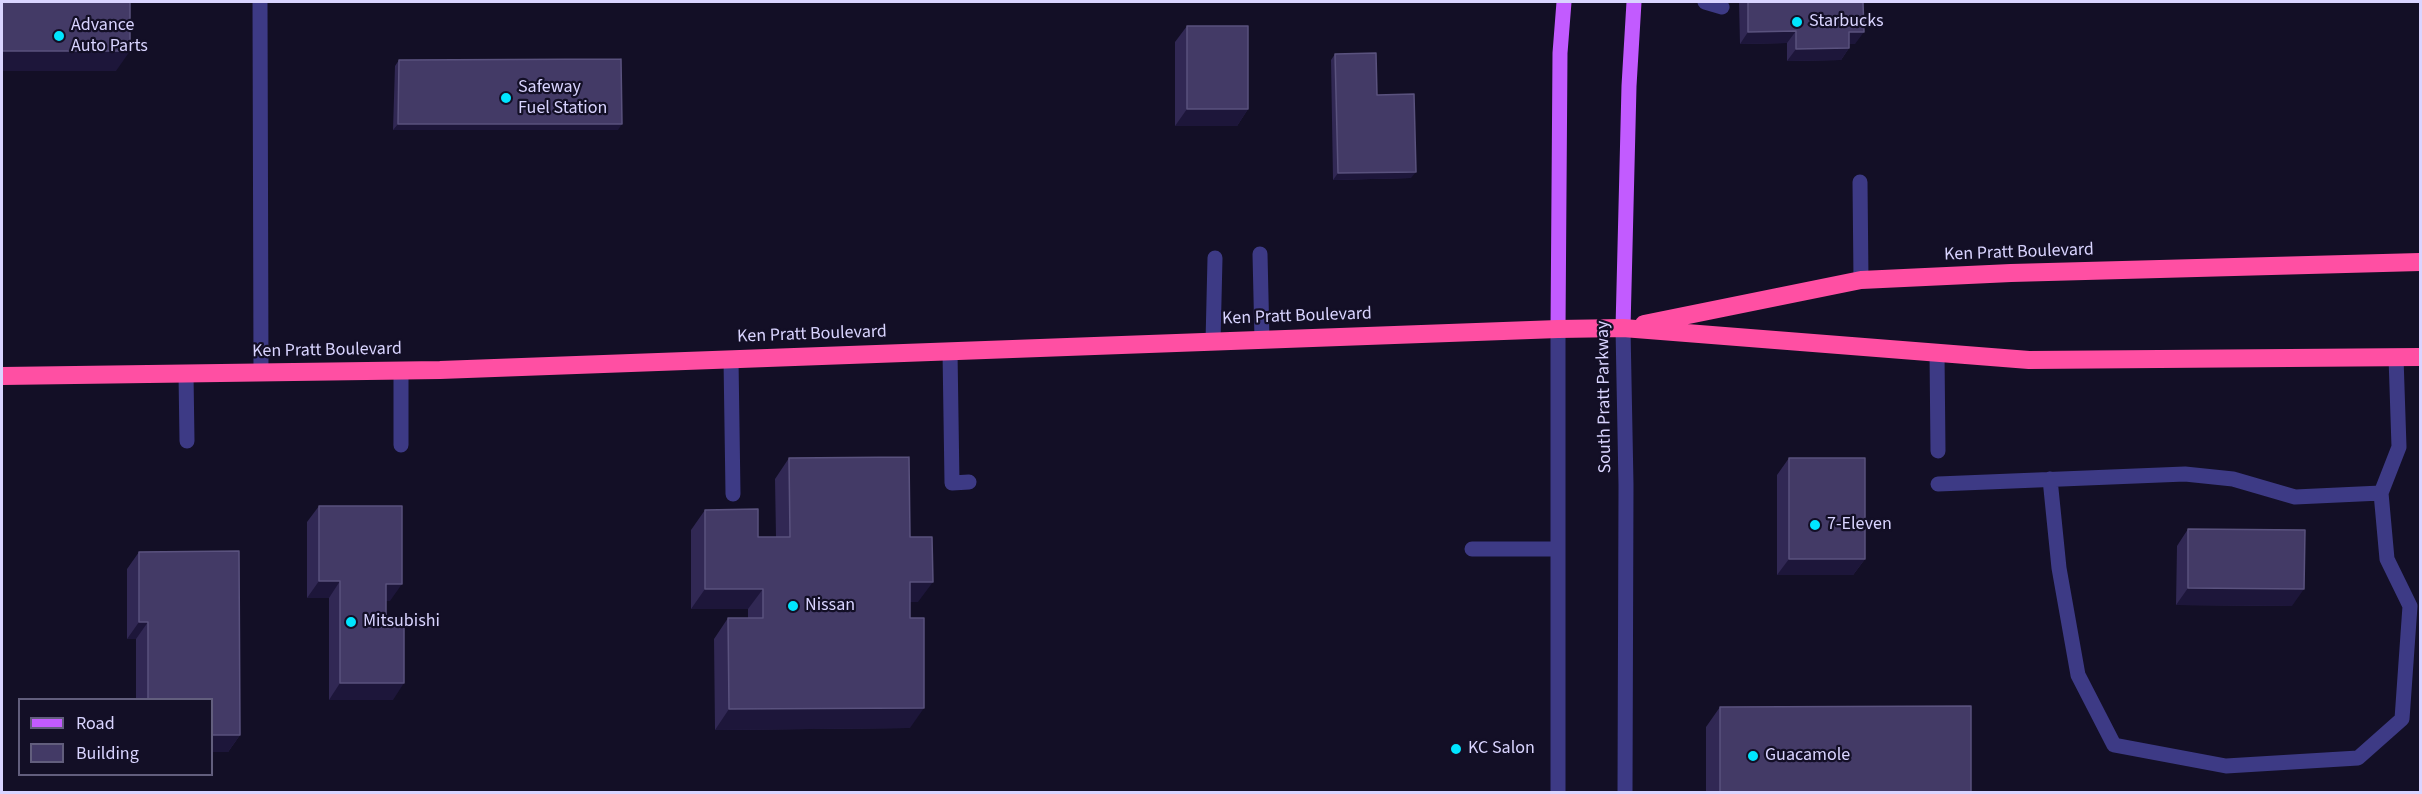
<!DOCTYPE html>
<style>
body{margin:0}
#map{position:relative;width:2422px;height:794px;overflow:hidden;background:#130f26;font-family:"Source Sans 3",sans-serif}
canvas{display:block}
.frame{position:absolute;inset:0;border:3px solid #d9d4ff;pointer-events:none}
.legend{position:absolute;left:18px;top:698px;width:195px;height:78px;box-sizing:border-box;background:#130f26;border:2px solid #625e7d;margin:0;padding:8px 10px;list-style:none;font-size:18px;color:#d9d4ff}
.legend li{display:flex;align-items:center;gap:12px;height:30px}
.legend b{width:30px;border:2px solid #625e7d}
</style>
<div id="map">
<canvas width="2422" height="794"></canvas>
<div class="frame"></div>
<ul class="legend">
<li><b style="height:8px;background:#c25bff"></b>Road</li>
<li><b style="height:16px;background:#433a66"></b>Building</li>
</ul>
</div>
<script>
const ctx = document.querySelector('canvas').getContext('2d');
ctx.lineJoin = 'round';
function shape(rows) {
  const path = new Path2D();
  for (const r of rows) {
    path.moveTo(r[0], r[1]);
    for (let i = 2; i < r.length; i += 2) path.lineTo(r[i], r[i + 1]);
  }
  return path;
}
function stroke(path, color, width, dash) {
  ctx.strokeStyle = color;
  ctx.lineWidth = width;
  ctx.lineCap = dash ? 'butt' : 'round';
  ctx.setLineDash(dash || []);
  ctx.stroke(path);
}
function fill(path, color) {
  ctx.fillStyle = color;
  ctx.fill(path, 'evenodd');
}
function drawText(font, color, halo, rows, align = 'center') {
  ctx.font = font + ' "Source Sans 3",sans-serif';
  ctx.lineWidth = 4.5;
  ctx.setLineDash([]);
  ctx.textBaseline = 'middle';
  ctx.strokeStyle = halo;
  ctx.fillStyle = color;
  for (const [text, x, y, turn = 0] of rows) {
    ctx.save();
    ctx.translate(x, y);
    ctx.rotate((+turn || 0) * Math.PI / 180);
    ctx.textAlign = isNaN(turn) ? turn : align;
    if (halo) ctx.strokeText(text, 0, 0);
    ctx.fillText(text, 0, 0);
    ctx.restore();
  }
}
const minor = shape([
 [260,2,261,373],
 [1705,2,1722,7],
 [1860,182,1861,280],
 [1260,254,1262,340],
 [1623,328,1626,485,1625,792],
 [1213,342,1215,258],
 [950,351,952,483,969,482],
 [1937,353,1938,451],
 [731,359,733,494],
 [401,371,401,445],
 [186,374,187,441],
 [2050,479,2059,568,2078,675,2114,745,2226,766,2358,758,2402,719,2410,606,2387,559,2381,493],
 [1938,484,2185,474,2233,479,2295,497,2381,493,2399,447,2396,357],
 [1472,549,1557,549],
 [1558,792,1558,329]
]);
const major = shape([
 [1623,328,1629,86,1634,2],
 [1558,329,1560,53,1564,2]
]);
const highway = shape([
 [1644,324,1861,280,2011,273,2420,262],
 [2,376,440,370,1558,329,1623,328,2029,360,2420,357]
]);
const wall = shape([
 [1739,2,1863,2,1855,44,1849,44,1849,48,1841,60,1787,61,1787,43,1740,44],
 [1187,26,1248,109,1237,126,1175,126,1175,42],
 [1335,54,1377,95,1411,178,1333,180,1331,60],
 [399,60,618,130,393,130,395,66],
 [789,458,910,537,918,602,910,602,910,728,715,730,714,639,728,618,748,618,748,609,691,609,691,530,705,510,758,537,776,537,775,479],
 [1789,458,1865,559,1853,575,1777,575,1777,475],
 [319,506,390,601,386,601,386,626,393,700,329,700,329,598,307,598,307,522],
 [2188,529,2292,606,2176,605,2177,546],
 [239,551,240,735,228,752,212,752,212,699,136,699,136,639,127,639,127,569,139,552],
 [1720,707,1971,792,1706,792,1706,727]
]);
const shadedWall = shape([
 [1796,31,1787,43,1740,44,1748,32],
 [1849,32,1864,32,1855,44,1841,44],
 [1849,48,1841,60,1787,61,1796,49],
 [2,51,130,51,116,71,2,71],
 [1187,109,1248,109,1237,126,1175,126],
 [398,124,622,124,618,130,393,130],
 [1416,172,1411,178,1333,180,1338,173],
 [1789,559,1865,559,1853,575,1777,575],
 [319,581,340,581,329,598,307,598],
 [910,582,933,582,918,602,896,602],
 [386,584,402,584,390,601,374,601],
 [2188,588,2304,589,2292,606,2176,605],
 [705,589,763,589,748,609,691,609],
 [139,622,148,622,136,639,127,639],
 [340,683,404,683,393,700,329,700],
 [924,708,910,728,715,730,729,709],
 [212,735,240,735,228,752,212,752]
]);
const building = shape([
 [2,2,130,2,130,51,2,51,2,2],
 [1748,2,1863,2,1864,32,1849,32,1849,48,1796,49,1796,31,1748,32,1748,2],
 [1187,26,1248,26,1248,109,1187,109,1187,26],
 [1376,53,1377,95,1414,94,1416,172,1338,173,1335,54,1376,53],
 [621,59,622,124,398,124,399,60,621,59],
 [909,457,910,537,932,537,933,582,910,582,910,618,924,618,924,708,729,709,728,618,763,618,763,589,705,589,705,510,758,509,758,537,790,537,789,458,909,457],
 [1789,458,1865,458,1865,559,1789,559,1789,458],
 [319,506,402,506,402,584,386,584,386,626,404,626,404,683,340,683,340,581,319,581,319,506],
 [2188,529,2305,530,2304,589,2188,588,2188,529],
 [239,551,240,735,212,735,212,699,148,699,148,622,139,622,139,552,239,551],
 [1971,706,1971,792,1720,792,1720,707,1971,706]
]);
const markers = [
 [1797,22,6,"#00e5ff"],
 [59,36,6,"#00e5ff"],
 [506,98,6,"#00e5ff"],
 [1815,525,6,"#00e5ff"],
 [793,606,6,"#00e5ff"],
 [351,622,6,"#00e5ff"],
 [1456,749,6,"#00e5ff"],
 [1753,756,6,"#00e5ff"]
];
const poiNames = [
 ["Starbucks",1809,22],
 ["Advance",71,26],
 ["Auto Parts",71,47],
 ["Safeway",518,88],
 ["Fuel Station",518,109],
 ["7-Eleven",1827,525],
 ["Nissan",805,606],
 ["Mitsubishi",363,622],
 ["KC Salon",1468,749],
 ["Guacamole",1765,756]
];
const streetNames = [
 ["Ken Pratt Boulevard",2019,253,-2],
 ["Ken Pratt Boulevard",1297,317,-2],
 ["Ken Pratt Boulevard",812,335,-2],
 ["Ken Pratt Boulevard",327,351,-1],
 ["South Pratt Parkway",1605,397,-91]
];
stroke(minor, '#3d3a85', 15);
stroke(major, '#c25bff', 15);
stroke(highway, '#ff4fa3', 18);
fill(wall, '#312854');
fill(shadedWall, '#1d163a');
fill(building, '#433a66');
stroke(building, '#5a527e', 1.5);
for (const [x, y, r, color] of markers) {
  const dot = new Path2D();
  dot.arc(x, y, r, 0, 2 * Math.PI);
  ctx.fillStyle = color;
  ctx.fill(dot);
  stroke(dot, '#130f26', 2);
}
drawText('18px', '#d9d4ff', '#130f26', poiNames, 'left');
drawText('18px', '#d9d4ff', '#130f26', streetNames);
</script>
